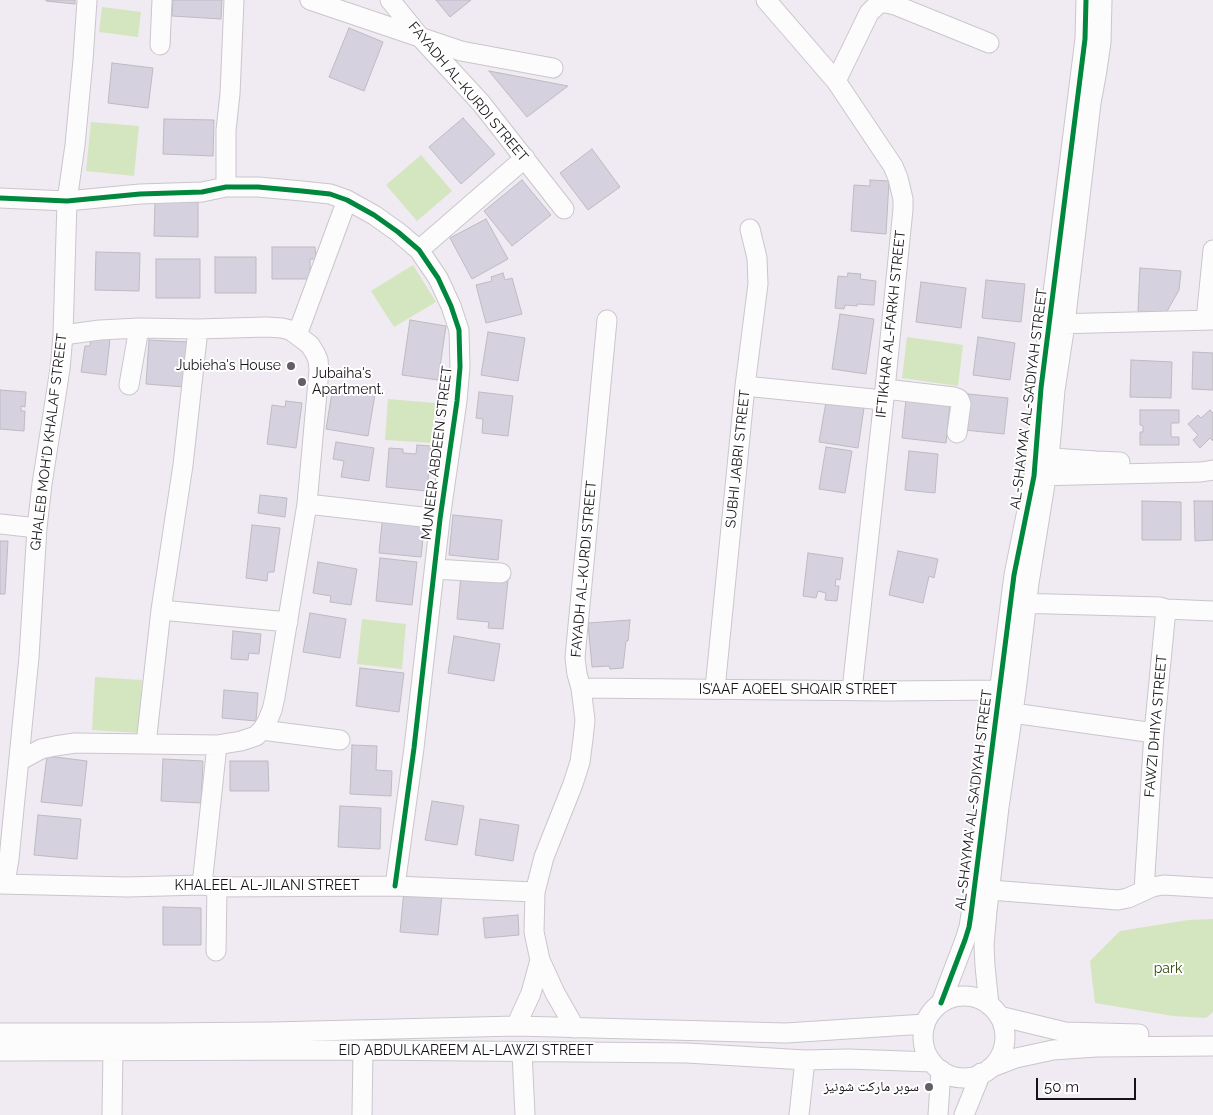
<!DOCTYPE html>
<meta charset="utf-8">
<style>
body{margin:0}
#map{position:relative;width:1213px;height:1115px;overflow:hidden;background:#f0eaf2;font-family:Raleway,sans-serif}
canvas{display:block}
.scale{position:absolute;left:1036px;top:1078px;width:100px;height:22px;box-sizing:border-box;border:2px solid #161318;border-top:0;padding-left:6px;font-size:15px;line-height:18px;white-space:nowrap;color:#161318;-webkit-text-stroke:4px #fff;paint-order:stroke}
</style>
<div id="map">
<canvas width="1213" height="1115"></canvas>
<div class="scale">50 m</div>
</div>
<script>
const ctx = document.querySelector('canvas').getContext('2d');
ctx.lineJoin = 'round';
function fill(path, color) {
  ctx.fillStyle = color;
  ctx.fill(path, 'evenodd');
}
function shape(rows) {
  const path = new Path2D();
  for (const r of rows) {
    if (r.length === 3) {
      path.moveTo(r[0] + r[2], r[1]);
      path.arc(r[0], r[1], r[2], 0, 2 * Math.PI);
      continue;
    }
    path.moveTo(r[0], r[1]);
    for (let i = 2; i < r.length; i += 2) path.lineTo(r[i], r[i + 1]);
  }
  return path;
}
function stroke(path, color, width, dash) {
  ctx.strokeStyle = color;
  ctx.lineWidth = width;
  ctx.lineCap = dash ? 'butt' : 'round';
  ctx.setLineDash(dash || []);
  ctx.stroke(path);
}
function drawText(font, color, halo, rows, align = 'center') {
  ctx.font = font + ' Raleway,"Noto Naskh Arabic",sans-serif';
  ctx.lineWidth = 4;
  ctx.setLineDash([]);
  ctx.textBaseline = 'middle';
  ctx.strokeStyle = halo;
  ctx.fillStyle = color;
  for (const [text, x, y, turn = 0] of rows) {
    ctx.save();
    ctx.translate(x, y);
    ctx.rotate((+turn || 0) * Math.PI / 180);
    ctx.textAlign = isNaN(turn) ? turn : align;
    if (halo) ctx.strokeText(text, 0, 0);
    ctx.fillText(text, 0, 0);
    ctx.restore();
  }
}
const green = shape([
 [102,7,141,12,138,37,99,32],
 [91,122,139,126,134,176,86,171],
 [421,155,452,191,417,221,386,185],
 [413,265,436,302,394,327,371,291],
 [907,337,963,345,958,386,902,378],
 [388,399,435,403,432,443,385,440],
 [362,619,406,624,402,669,357,664],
 [95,677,142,680,139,733,92,730],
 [1213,919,1213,1012,1206,1018,1173,1016,1095,1003,1090,961,1120,931,1188,920]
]);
const building = shape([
 [46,0,75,0,75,4,46,1,46,0],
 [173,0,222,0,221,19,172,16,173,0],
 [436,0,471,0,450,17,436,0],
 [349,28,383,42,364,91,329,77,349,28],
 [112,63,153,68,148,108,108,103,112,63],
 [489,71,568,86,527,117,489,71],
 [463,118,495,154,461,184,429,147,463,118],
 [164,119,214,120,213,156,163,154,164,119],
 [592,149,620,187,588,210,560,173,592,149],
 [522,180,551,215,512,246,484,211,522,180],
 [870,180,889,181,886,234,851,231,854,185,870,186,870,180],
 [155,202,198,202,198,237,154,236,155,202],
 [486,219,508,259,472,279,450,238,486,219],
 [272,247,315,247,316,259,310,259,310,279,272,279,272,247],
 [96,252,140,253,139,291,95,290,96,252],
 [215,257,256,257,256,293,215,293,215,257],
 [156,259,200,259,200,298,156,298,156,259],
 [1140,268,1181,271,1179,290,1166,313,1138,311,1140,268],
 [503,273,505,280,512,278,522,314,486,323,476,285,492,281,491,277,503,273],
 [848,273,861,274,860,279,876,281,874,305,857,304,857,306,845,305,844,309,835,308,838,276,847,277,848,273],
 [986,280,1025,284,1021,322,982,318,986,280],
 [921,282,966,288,961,328,916,322,921,282],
 [840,314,874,319,866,374,832,369,840,314],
 [410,320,446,326,438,380,402,375,410,320],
 [488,332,525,338,518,381,481,375,488,332],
 [91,337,110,339,106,375,81,372,85,346,90,346,91,337],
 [978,337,1015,343,1010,380,973,375,978,337],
 [149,340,188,342,185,387,146,384,149,340],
 [1193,352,1213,353,1213,390,1192,389,1193,352],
 [1131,360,1172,362,1171,398,1130,397,1131,360],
 [333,387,375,394,368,436,326,429,333,387],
 [0,390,26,392,25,407,21,406,21,411,25,411,24,431,0,429,0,390],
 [479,392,513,396,508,436,482,433,483,419,476,418,479,392],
 [968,394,1008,398,1004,434,964,430,968,394],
 [906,399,950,404,946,443,902,438,906,399],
 [286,401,302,403,296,448,267,444,272,405,285,407,286,401],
 [826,402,864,408,858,448,819,442,826,402],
 [1140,410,1179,410,1179,423,1171,423,1171,437,1179,437,1179,445,1140,445,1140,432,1143,432,1143,426,1140,425,1140,410],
 [1210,410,1213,413,1213,441,1210,438,1200,448,1193,440,1198,435,1188,424,1198,415,1201,418,1210,410],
 [336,442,374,448,369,481,341,477,344,461,333,459,336,442],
 [417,445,431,446,427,491,386,487,389,448,403,449,403,453,416,454,417,445],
 [826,447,852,451,845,493,819,489,826,447],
 [909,451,938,454,935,493,905,490,909,451],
 [260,495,287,498,285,517,258,513,260,495],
 [1142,501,1181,502,1181,540,1142,540,1142,501],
 [1194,501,1213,501,1213,540,1195,541,1194,501],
 [383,514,425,519,421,557,379,553,383,514],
 [453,515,502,520,498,560,449,555,453,515],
 [252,525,280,528,274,572,268,572,267,581,246,578,252,525],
 [0,541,8,541,5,594,0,594,0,541],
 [898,551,938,559,934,578,929,576,923,603,889,595,898,551],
 [808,553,843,558,840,580,836,579,835,586,839,586,837,601,825,600,826,593,818,591,816,598,803,596,808,553],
 [380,558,417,562,412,605,376,601,380,558],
 [318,562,357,569,351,605,330,602,331,596,313,593,318,562],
 [461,575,508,580,503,629,488,628,489,622,457,619,461,575],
 [310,613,346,619,340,658,303,652,310,613],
 [630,620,628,641,626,641,623,668,610,669,609,666,592,667,588,623,630,620],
 [233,631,261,634,259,654,249,653,248,660,231,659,233,631],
 [454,636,500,644,494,681,448,673,454,636],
 [360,668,404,673,399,712,356,706,360,668],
 [224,690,258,693,256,721,222,718,224,690],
 [352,745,377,746,376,770,392,771,391,796,350,794,352,745],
 [47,756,87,761,82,806,41,802,47,756],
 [163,759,203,761,201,803,161,801,163,759],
 [230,761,268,761,269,791,230,791,230,761],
 [432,801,464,806,457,845,425,840,432,801],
 [340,806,381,808,380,849,338,847,340,806],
 [38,815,81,819,77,859,34,855,38,815],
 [480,819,519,825,513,861,475,855,480,819],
 [404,891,442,894,438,935,400,932,404,891],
 [163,907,201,908,201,945,163,945,163,907],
 [518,915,519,935,485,938,483,918,518,915]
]);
const minor = shape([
 [310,0,461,51,553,68],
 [390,0,420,37,481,103,564,209],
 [766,0,836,81,893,166,898,178,903,199,903,209,885,389,852,690],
 [160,45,162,0],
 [836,81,869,13,877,5,882,3,886,3,895,5,989,43],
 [226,187,226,130,230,94,234,0],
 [0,198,67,201,140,194,202,192,226,187,258,187,302,191,330,194,347,200,374,215,398,232,419,250,438,278,451,306,459,330,460,367,457,401,440,519,414,748,395,886],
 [419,250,525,158],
 [1206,320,1213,250],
 [1054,324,1213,320],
 [297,335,347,200],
 [129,385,139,328],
 [745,386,883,400],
 [885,389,954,397,959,399,961,404,960,411,957,433],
 [1038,457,1096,461,1120,462],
 [1035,476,1201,472,1213,470],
 [307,504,440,519],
 [0,524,37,528],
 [435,569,501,573],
 [1015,603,1160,607,1166,609],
 [161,610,288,622],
 [581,688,889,691,999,690,1012,691],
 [715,689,745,386,758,284,757,258,750,229],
 [1013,713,1154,733],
 [262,730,340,740],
 [146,744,161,610,183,465,198,329],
 [19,761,41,749,55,746,75,743,217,745,241,741,256,736,262,730,267,722,272,710,275,697,307,504,319,370,318,360,315,353,310,345,297,335,290,330,282,328,266,327,198,329,139,328,100,330,63,335],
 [5,883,9,859,29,657,37,528,42,484,60,369,63,335,67,201,75,145,83,60,87,0],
 [0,884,127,887,202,885,217,887,395,886,535,892],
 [202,885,217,745],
 [990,890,1118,900,1128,898,1152,887,1164,885,1213,888],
 [1144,890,1154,733,1166,609,1213,611],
 [216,951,217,887],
 [964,1037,41],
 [941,1003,965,940,969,927,971,914,1014,575,1034,476,1041,388,1085,39,1086,0],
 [989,1005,985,966,984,945,987,911,999,807,1016,691,1029,583,1049,459,1055,390,1065,324,1091,103,1097,70,1101,42,1102,0],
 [999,1016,1065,1032,1139,1034],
 [516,1026,531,993,540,960],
 [575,1028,555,993,540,960,534,932,535,892,544,857,573,784,580,762,583,739,585,720,581,688,577,674,575,658,576,647,607,320],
 [0,1033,156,1033,273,1032,516,1026,786,1033,925,1024],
 [0,1051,363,1050,687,1053,805,1060,848,1059,932,1062],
 [522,1052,525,1115],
 [990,1068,1016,1058,1053,1050,1096,1047,1213,1046],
 [112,1115,113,1051],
 [362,1115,363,1050],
 [799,1115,805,1060],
 [938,1115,941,1070],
 [964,1115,981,1073]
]);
const cycleway = shape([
 [0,198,67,201,140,194,202,192,226,187,258,187,302,191,330,194,347,200,374,215,398,232,419,250,438,278,451,306,459,330,460,367,457,401,440,519,414,748,395,886],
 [941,1003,965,940,969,927,971,914,1014,575,1034,476,1041,388,1085,39,1086,0]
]);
const markers = [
 [291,366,5,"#625e64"],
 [302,382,5,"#625e64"],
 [929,1087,5,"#625e64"]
];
const streetNames = [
 ["FAYADH AL-KURDI STREET",468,92,50],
 ["IFTIKHAR AL-FARKH STREET",891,324,-84],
 ["AL-SHAYMA’ AL-SA’DIYAH STREET",1029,399,-83],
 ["GHALEB MOH‘D KHALAF STREET",49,442,-83],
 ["MUNEER ABDEEN STREET",437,453,-83],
 ["SUBHI JABRI STREET",738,459,-84],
 ["FAYADH AL-KURDI STREET",584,569,-85],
 ["IS’AAF AQEEL SHQAIR STREET",798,690],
 ["FAWZI DHIYA STREET",1156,726,-85],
 ["AL-SHAYMA’ AL-SA’DIYAH STREET",974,800,-83],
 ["KHALEEL AL-JILANI STREET",267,886],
 ["EID ABDULKAREEM AL-LAWZI STREET",466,1051]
];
const poiNames = [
 ["Jubieha's House",281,366],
 ["Jubaiha's",312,374,"left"],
 ["Apartment.",312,390,"left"],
 ["سوبر ماركت شونيز",919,1087]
];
const parkNames = [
 ["park",1168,969]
];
fill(green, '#d3e6bf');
fill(building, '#d6d1de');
stroke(building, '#bebac1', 1);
stroke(minor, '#cac6cc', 21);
stroke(minor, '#fdfcfd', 19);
stroke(cycleway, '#00873e', 5);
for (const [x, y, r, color] of markers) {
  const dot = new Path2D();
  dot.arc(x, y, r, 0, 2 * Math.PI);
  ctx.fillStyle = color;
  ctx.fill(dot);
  stroke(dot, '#fff', 2);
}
drawText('14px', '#161318', '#fff', streetNames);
drawText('14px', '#161318', '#fff', poiNames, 'right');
drawText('14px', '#304b0c', '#fff', parkNames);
</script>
